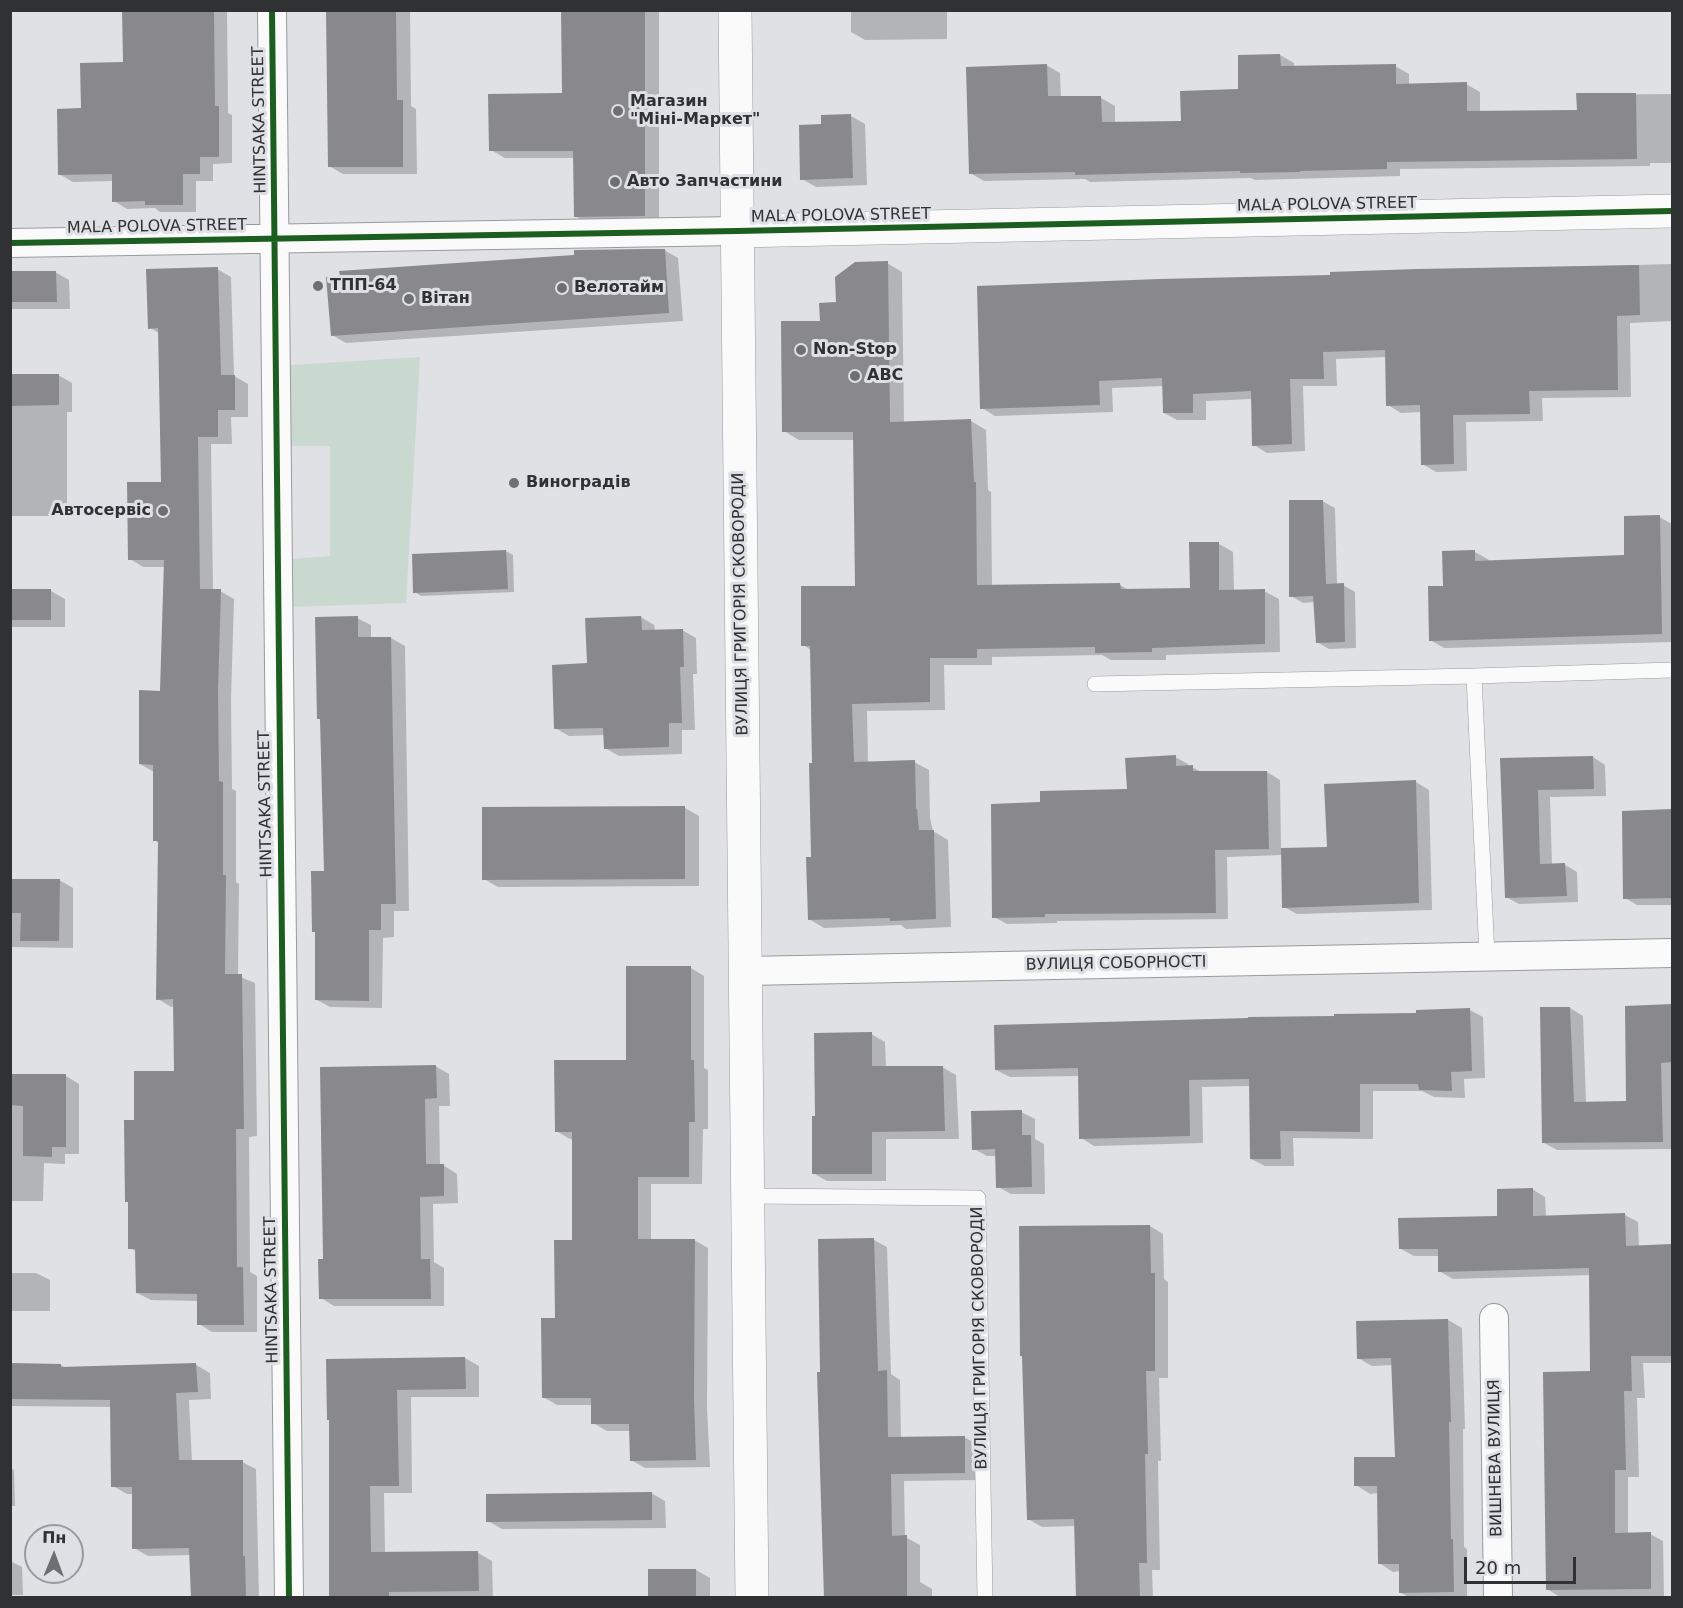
<!DOCTYPE html>
<meta charset="utf-8">
<style>
body{margin:0}
#map{position:relative;width:1683px;height:1608px;overflow:hidden;background:#e0e1e5;font-family:"DejaVu Sans",sans-serif}
canvas{display:block}
.frame{position:absolute;inset:0;border:12px solid #303133;pointer-events:none}
.north{position:absolute;left:24px;top:1524px;width:60px;height:60px;box-sizing:border-box;background:#dfe0e6;border:2px solid #999a9e;border-radius:50%;rotate:1deg;font-size:16px;font-weight:700;line-height:24px;text-align:center;color:#303133}
.north::after{content:'';display:block;margin:auto;width:21px;height:27px;background:#6e6f71;clip-path:polygon(50% 0,100% 100%,50% 72%,0 100%)}
.scale{position:absolute;left:1464px;top:1557px;width:112px;height:27px;box-sizing:border-box;border:3px solid #303133;border-top:0;padding-left:8px;font-size:18px;line-height:21px;white-space:nowrap;color:#303133;-webkit-text-stroke:4px #dfe0e6;paint-order:stroke}
</style>
<div id="map">
<canvas width="1683" height="1608"></canvas>
<div class="frame"></div>
<div class="north">Пн</div>
<div class="scale">20 m</div>
</div>
<script>
const ctx = document.querySelector('canvas').getContext('2d');
ctx.lineJoin = 'round';
function fill(path, color) {
  ctx.fillStyle = color;
  ctx.fill(path, 'evenodd');
}
function shape(rows) {
  const path = new Path2D();
  for (const r of rows) {
    path.moveTo(r[0], r[1]);
    for (let i = 2; i < r.length; i += 2) path.lineTo(r[i], r[i + 1]);
  }
  return path;
}
function stroke(path, color, width, dash) {
  ctx.strokeStyle = color;
  ctx.lineWidth = width;
  ctx.lineCap = dash ? 'butt' : 'round';
  ctx.setLineDash(dash || []);
  ctx.stroke(path);
}
function drawText(font, color, halo, rows, align = 'center') {
  ctx.font = font + ' "DejaVu Sans",sans-serif';
  ctx.lineWidth = 6;
  ctx.setLineDash([]);
  ctx.textBaseline = 'middle';
  ctx.strokeStyle = halo;
  ctx.fillStyle = color;
  for (const [text, x, y, turn = 0] of rows) {
    ctx.save();
    ctx.translate(x, y);
    ctx.rotate((+turn || 0) * Math.PI / 180);
    ctx.textAlign = isNaN(turn) ? turn : align;
    if (halo) ctx.strokeText(text, 0, 0);
    ctx.fillText(text, 0, 0);
    ctx.restore();
  }
}
const green = shape([
 [420,357,406,603,290,607,291,559,330,556,330,446,291,446,291,365]
]);
const shadow = shape([
 [124,10,227,10,228,113,232,115,232,163,213,164,213,181,196,181,196,212,160,212,155,208,127,209,114,201,113,181,73,182,59,174,82,110,125,64],
 [328,10,410,10,411,106,416,109,417,174,343,174,329,166],
 [562,10,659,10,659,223,589,224,575,216,575,158,505,158,491,150,563,95],
 [851,10,947,10,947,39,865,40,851,32],
 [1280,55,1294,63,1294,68,1395,66,1409,74,1409,86,1466,84,1480,92,1480,112,1578,111,1578,95,1672,94,1672,163,1650,163,1650,166,1400,169,1400,176,1255,180,1251,178,1090,182,1085,179,984,181,970,173,1046,65,1060,73,1061,98,1101,98,1115,106,1115,123,1182,123,1240,91],
 [851,116,865,124,867,185,816,187,802,179,823,126],
 [664,250,678,258,683,321,346,343,332,335],
 [887,263,902,272,904,423,971,421,986,430,988,490,991,492,992,586,1120,585,1130,591,1191,589,1219,544,1233,552,1234,591,1264,591,1279,599,1280,652,1166,655,1166,660,1111,660,1102,655,992,657,992,665,944,665,945,710,867,711,868,763,914,762,929,770,930,818,933,831,948,840,951,927,906,929,901,925,824,928,809,919,813,859,811,650,803,645,856,587,854,440,799,440,784,431,821,322,837,303],
 [1672,264,1672,321,1630,323,1631,397,1542,398,1543,421,1466,422,1467,471,1436,472,1422,464,1421,412,1401,413,1388,405,1387,357,1336,359,1337,386,1303,386,1305,451,1267,453,1254,445,1252,399,1206,401,1206,420,1177,420,1164,413,1163,386,1112,388,1113,412,995,416,982,408,1331,276,1417,271],
 [217,269,231,277,234,376,248,384,248,417,231,417,232,444,211,444,213,591,220,591,234,599,231,700,232,789,236,791,236,882,239,884,238,976,255,983,257,1136,249,1137,250,1272,257,1276,257,1332,212,1332,199,1324,199,1301,151,1300,137,1293,137,1252,130,1248,136,1122,176,1073,175,1006,171,1007,158,999,159,843,154,840,154,772,140,764,162,692,166,567,143,567,130,559,163,483,159,333,150,328],
 [55,272,69,280,70,309,10,309,10,273],
 [10,375,58,375,72,383,72,412,67,412,67,516,10,516],
 [1322,501,1335,508,1337,585,1343,585,1355,592,1356,648,1329,649,1317,642,1315,602,1303,603,1291,596],
 [1659,517,1672,524,1672,642,1444,648,1430,640,1444,588,1475,552,1489,560,1489,562,1626,557],
 [506,551,513,555,514,592,421,596,415,592,413,556],
 [10,591,51,591,65,599,65,627,10,627],
 [641,617,654,625,655,631,682,630,696,638,697,674,693,674,695,730,682,730,682,754,619,756,605,748,605,735,569,736,555,728,589,665],
 [357,618,371,625,371,639,391,638,405,646,409,911,394,911,394,937,383,938,382,1008,330,1007,317,1000,317,933,314,931,325,873],
 [1175,757,1188,764,1188,767,1192,767,1203,773,1267,772,1280,780,1281,849,1329,848,1416,782,1429,790,1432,910,1297,914,1284,907,1282,855,1227,857,1228,919,1057,921,1057,923,1007,924,994,917,1041,803,1128,791],
 [1593,757,1605,765,1606,796,1550,797,1552,865,1565,865,1577,872,1578,902,1519,904,1506,897,1502,759],
 [1671,771,1672,771,1672,905,1637,905,1625,898,1672,811],
 [685,808,699,816,699,886,498,887,484,879],
 [10,880,59,880,73,888,73,948,10,947],
 [691,968,704,976,704,1068,708,1070,708,1129,703,1129,702,1184,651,1184,651,1241,694,1240,708,1248,707,1408,710,1467,645,1468,631,1460,631,1431,607,1431,593,1423,593,1405,557,1405,543,1397,556,1320,574,1241,573,1139,570,1139,556,1131,628,1062],
 [1672,1006,1672,1149,1557,1150,1544,1143,1570,1008,1583,1016,1586,1103,1628,1102,1626,1007],
 [1470,1010,1483,1017,1485,1078,1464,1079,1465,1098,1434,1097,1422,1091,1373,1091,1373,1139,1293,1138,1294,1166,1265,1166,1251,1159,1250,1086,1202,1087,1203,1143,1094,1146,1081,1138,1079,1076,1010,1077,996,1070],
 [871,1034,885,1042,886,1068,942,1067,956,1075,959,1139,886,1139,886,1181,827,1181,813,1173,816,1118],
 [435,1066,449,1074,450,1106,439,1106,440,1166,443,1165,457,1174,458,1203,433,1204,434,1262,444,1268,444,1306,334,1306,321,1298,324,1261],
 [10,1075,66,1076,79,1084,79,1154,65,1154,65,1164,44,1163,43,1201,10,1201],
 [1021,1112,1035,1119,1035,1139,1044,1144,1045,1194,1011,1194,998,1187,997,1156,987,1156,974,1149],
 [1532,1189,1545,1197,1546,1217,1625,1215,1638,1222,1639,1247,1672,1247,1672,1363,1643,1363,1645,1398,1637,1398,1639,1477,1628,1477,1628,1534,1650,1534,1663,1541,1664,1598,1560,1597,1547,1589,1591,1372,1591,1275,1453,1279,1439,1271,1439,1256,1414,1256,1401,1249,1499,1218],
 [1150,1226,1163,1234,1164,1279,1168,1282,1168,1378,1159,1378,1161,1461,1158,1461,1160,1570,1152,1570,1153,1598,1077,1598,1076,1526,1042,1527,1028,1519,1024,1357,1021,1356],
 [874,1240,887,1247,891,1374,900,1380,901,1438,964,1437,978,1445,978,1480,904,1481,905,1537,920,1545,920,1582,932,1589,932,1598,826,1598,822,1373],
 [10,1273,36,1273,50,1280,50,1311,10,1311],
 [1448,1320,1462,1328,1465,1429,1463,1429,1464,1547,1467,1549,1467,1598,1410,1598,1400,1592,1400,1571,1393,1572,1379,1563,1378,1493,1370,1494,1356,1485,1397,1458,1393,1365,1372,1366,1358,1358],
 [465,1358,479,1366,479,1397,411,1397,412,1493,384,1493,385,1553,478,1553,492,1561,493,1598,331,1598,330,1420],
 [10,1365,61,1365,66,1368,196,1365,210,1373,211,1399,189,1400,192,1462,242,1462,256,1469,259,1598,192,1598,191,1555,148,1556,134,1548,134,1494,127,1494,113,1486,111,1407,10,1406],
 [10,1468,14,1470,15,1506,10,1506],
 [651,1493,665,1501,666,1528,502,1529,488,1521],
 [10,1561,22,1567,23,1595,10,1595],
 [696,1570,710,1578,710,1598,649,1598]
]);
const building = shape([
 [122,10,214,10,215,106,219,106,219,157,200,157,200,174,183,174,183,205,145,205,145,201,112,202,112,174,58,175,57,109,81,108,80,63,123,62],
 [326,10,396,10,397,100,403,100,403,167,328,167],
 [561,10,645,10,645,216,574,217,573,151,489,151,488,94,562,93],
 [1280,54,1281,66,1396,64,1396,84,1467,82,1467,111,1577,110,1576,93,1636,93,1637,159,1387,162,1387,169,1300,171,1300,172,1240,173,1240,171,1075,175,1075,172,969,174,966,67,1047,64,1048,96,1101,96,1102,122,1181,121,1180,91,1238,89,1238,55],
 [851,114,853,178,800,180,799,125,821,124,821,115],
 [646,249,665,249,669,313,331,336,326,277,340,276,339,271,574,255,574,250],
 [888,261,890,422,971,419,974,482,976,482,977,585,1120,583,1121,589,1190,588,1189,542,1219,542,1219,590,1265,589,1265,644,1152,648,1152,652,1095,653,1095,647,977,649,977,658,930,658,930,702,852,704,854,762,915,760,916,809,917,809,919,830,934,830,936,919,890,921,890,918,808,920,806,857,811,857,809,763,812,763,810,646,801,646,801,586,855,586,853,432,782,432,781,321,820,321,819,303,836,302,835,277,855,262],
 [1639,265,1640,315,1617,316,1618,390,1529,391,1530,414,1453,415,1454,464,1421,465,1420,405,1386,406,1385,350,1323,352,1324,379,1290,379,1292,444,1252,446,1251,391,1193,394,1193,413,1163,413,1162,378,1099,381,1100,405,980,409,977,286,1159,279,1330,275,1330,272,1417,269],
 [218,267,221,375,235,375,235,410,218,410,218,437,198,437,200,589,221,589,218,691,219,781,223,782,223,875,226,875,225,974,242,974,244,1129,236,1129,237,1267,243,1267,244,1325,197,1325,197,1294,136,1293,135,1249,128,1249,128,1202,125,1202,124,1120,134,1120,134,1071,174,1071,173,999,156,1000,158,841,153,841,153,765,139,764,139,690,160,691,164,560,128,560,127,482,161,482,158,328,148,329,146,269],
 [10,271,56,271,57,302,10,302],
 [10,374,59,374,59,405,10,406],
 [1289,500,1323,500,1326,584,1344,583,1345,642,1316,643,1313,596,1289,597],
 [1660,515,1662,634,1429,641,1428,586,1443,586,1442,551,1475,550,1475,561,1624,555,1624,516],
 [506,550,508,589,413,593,412,554],
 [10,589,51,589,51,620,10,620],
 [358,616,358,637,391,637,396,904,381,904,381,930,369,930,369,1001,315,1000,315,932,312,932,311,871,324,871,320,719,317,719,315,617],
 [641,616,642,630,683,629,684,667,680,667,682,723,669,723,669,747,604,749,603,728,554,729,552,665,587,663,585,618],
 [1176,755,1176,766,1193,765,1193,771,1267,771,1269,849,1215,850,1216,913,1045,914,1045,917,992,918,991,804,1040,802,1040,791,1127,789,1125,758],
 [1593,756,1594,789,1538,790,1540,864,1565,863,1567,896,1505,898,1500,758],
 [1416,780,1419,903,1282,908,1281,848,1327,847,1324,784],
 [685,806,685,879,482,880,482,807],
 [1672,809,1672,898,1623,899,1622,811],
 [10,879,60,879,59,941,20,941,21,913,10,913],
 [626,966,691,966,691,1060,694,1060,695,1122,689,1122,689,1177,638,1177,638,1239,695,1239,694,1399,696,1460,630,1461,629,1424,591,1424,591,1398,542,1398,541,1318,555,1318,554,1240,572,1240,572,1132,555,1132,554,1060,626,1060],
 [1672,1004,1672,1062,1661,1063,1663,1142,1542,1143,1540,1007,1570,1007,1574,1102,1626,1101,1625,1006],
 [1470,1008,1472,1071,1451,1072,1452,1091,1419,1090,1418,1084,1360,1084,1360,1132,1280,1131,1281,1159,1250,1159,1249,1079,1189,1080,1190,1136,1079,1139,1078,1068,995,1070,994,1025,1248,1018,1248,1017,1334,1016,1334,1014,1416,1013,1416,1010],
 [872,1032,872,1066,943,1066,945,1131,872,1132,872,1174,812,1174,812,1116,815,1116,814,1033],
 [436,1065,437,1098,425,1099,426,1164,444,1164,444,1196,420,1197,421,1259,430,1259,431,1299,319,1299,318,1259,323,1259,320,1067],
 [10,1074,66,1074,66,1147,52,1147,52,1157,23,1156,23,1106,10,1105],
 [1022,1110,1022,1135,1031,1135,1032,1187,996,1188,995,1149,972,1150,971,1111],
 [1533,1188,1533,1216,1625,1213,1626,1246,1671,1244,1672,1356,1631,1356,1632,1391,1624,1391,1626,1470,1615,1470,1615,1533,1651,1532,1651,1589,1546,1590,1543,1372,1590,1371,1589,1268,1438,1272,1438,1249,1399,1249,1398,1218,1497,1216,1497,1189],
 [1150,1225,1151,1273,1155,1273,1155,1371,1146,1371,1148,1454,1145,1454,1147,1563,1139,1563,1140,1598,1076,1598,1074,1519,1027,1520,1022,1356,1020,1356,1019,1226],
 [874,1238,878,1371,887,1370,888,1437,965,1436,965,1473,891,1474,892,1536,907,1535,907,1598,824,1598,817,1372,820,1372,818,1239],
 [1448,1319,1451,1422,1449,1422,1451,1539,1453,1539,1454,1592,1399,1593,1399,1564,1378,1564,1377,1486,1354,1486,1354,1457,1395,1457,1391,1358,1357,1359,1356,1321],
 [465,1357,466,1389,397,1390,399,1486,370,1486,371,1552,478,1551,479,1591,389,1592,389,1598,329,1598,329,1420,327,1420,326,1359],
 [10,1363,61,1364,61,1367,196,1363,198,1392,176,1393,179,1460,243,1460,243,1556,245,1556,246,1598,191,1598,189,1548,132,1549,132,1487,111,1487,110,1400,10,1399],
 [652,1492,652,1520,486,1522,486,1494],
 [648,1569,696,1569,696,1598,648,1598]
]);
const service = shape([
 [1474,676,1487,956],
 [1095,684,1474,676,1672,670],
 [750,1196,978,1198,985,1598]
]);
const minor = shape([
 [272,10,289,1598],
 [10,243,737,231],
 [745,971,1672,953],
 [1494,1318,1498,1598]
]);
const tertiary = shape([
 [737,231,1672,211]
]);
const secondary = shape([
 [735,10,752,1598]
]);
const cycleway = shape([
 [272,10,289,1598],
 [10,243,737,231,1672,211]
]);
const markers = [
 [618,111,6,"#6e6f71"],
 [615,182,6,"#6e6f71"],
 [318,286,6,"#6e6f71"],
 [562,288,6,"#6e6f71"],
 [409,299,6,"#6e6f71"],
 [801,350,6,"#6e6f71"],
 [855,376,6,"#6e6f71"],
 [514,483,6,"#6e6f71"],
 [163,511,6,"#6e6f71"]
];
const poiNames = [
 ["Магазин",630,102],
 ["\"Міні-Маркет\"",630,120],
 ["Авто Запчастини",627,182],
 ["ТПП-64",330,286],
 ["Велотайм",574,288],
 ["Вітан",421,299],
 ["Non-Stop",813,350],
 ["ABC",867,376],
 ["Виноградів",526,483],
 ["Автосервіс",151,511,"right"]
];
const streetNames = [
 ["HINTSAKA STREET",260,120,-91],
 ["MALA POLOVA STREET",1327,205,-1],
 ["MALA POLOVA STREET",841,216,-1],
 ["MALA POLOVA STREET",157,227,-1],
 ["ВУЛИЦЯ ГРИГОРІЯ СКОВОРОДИ",741,604,-91],
 ["HINTSAKA STREET",266,804,-91],
 ["ВУЛИЦЯ СОБОРНОСТІ",1116,964,-1],
 ["HINTSAKA STREET",272,1290,-91],
 ["ВУЛИЦЯ ГРИГОРІЯ СКОВОРОДИ",980,1338,-91],
 ["ВИШНЕВА ВУЛИЦЯ",1496,1458,-91]
];
fill(green, '#cad9d0');
fill(shadow, '#0003');
fill(building, '#89888a');
stroke(service, '#999a9c', 16);
stroke(minor, '#999a9c', 30);
stroke(tertiary, '#999a9c', 34);
stroke(secondary, '#999a9c', 34);
stroke(service, '#fafafb', 15);
stroke(minor, '#fafafb', 28);
stroke(tertiary, '#fafafb', 33);
stroke(secondary, '#fafafb', 33);
stroke(cycleway, '#1b5e20', 6);
for (const [x, y, r, color] of markers) {
  const dot = new Path2D();
  dot.arc(x, y, r, 0, 2 * Math.PI);
  ctx.fillStyle = color;
  ctx.fill(dot);
  stroke(dot, '#dfe0e6', 2);
}
drawText('bold 16px', '#303133', '#dfe0e6', poiNames, 'left');
drawText('16px', '#303133', '#dfe0e6', streetNames);
</script>
